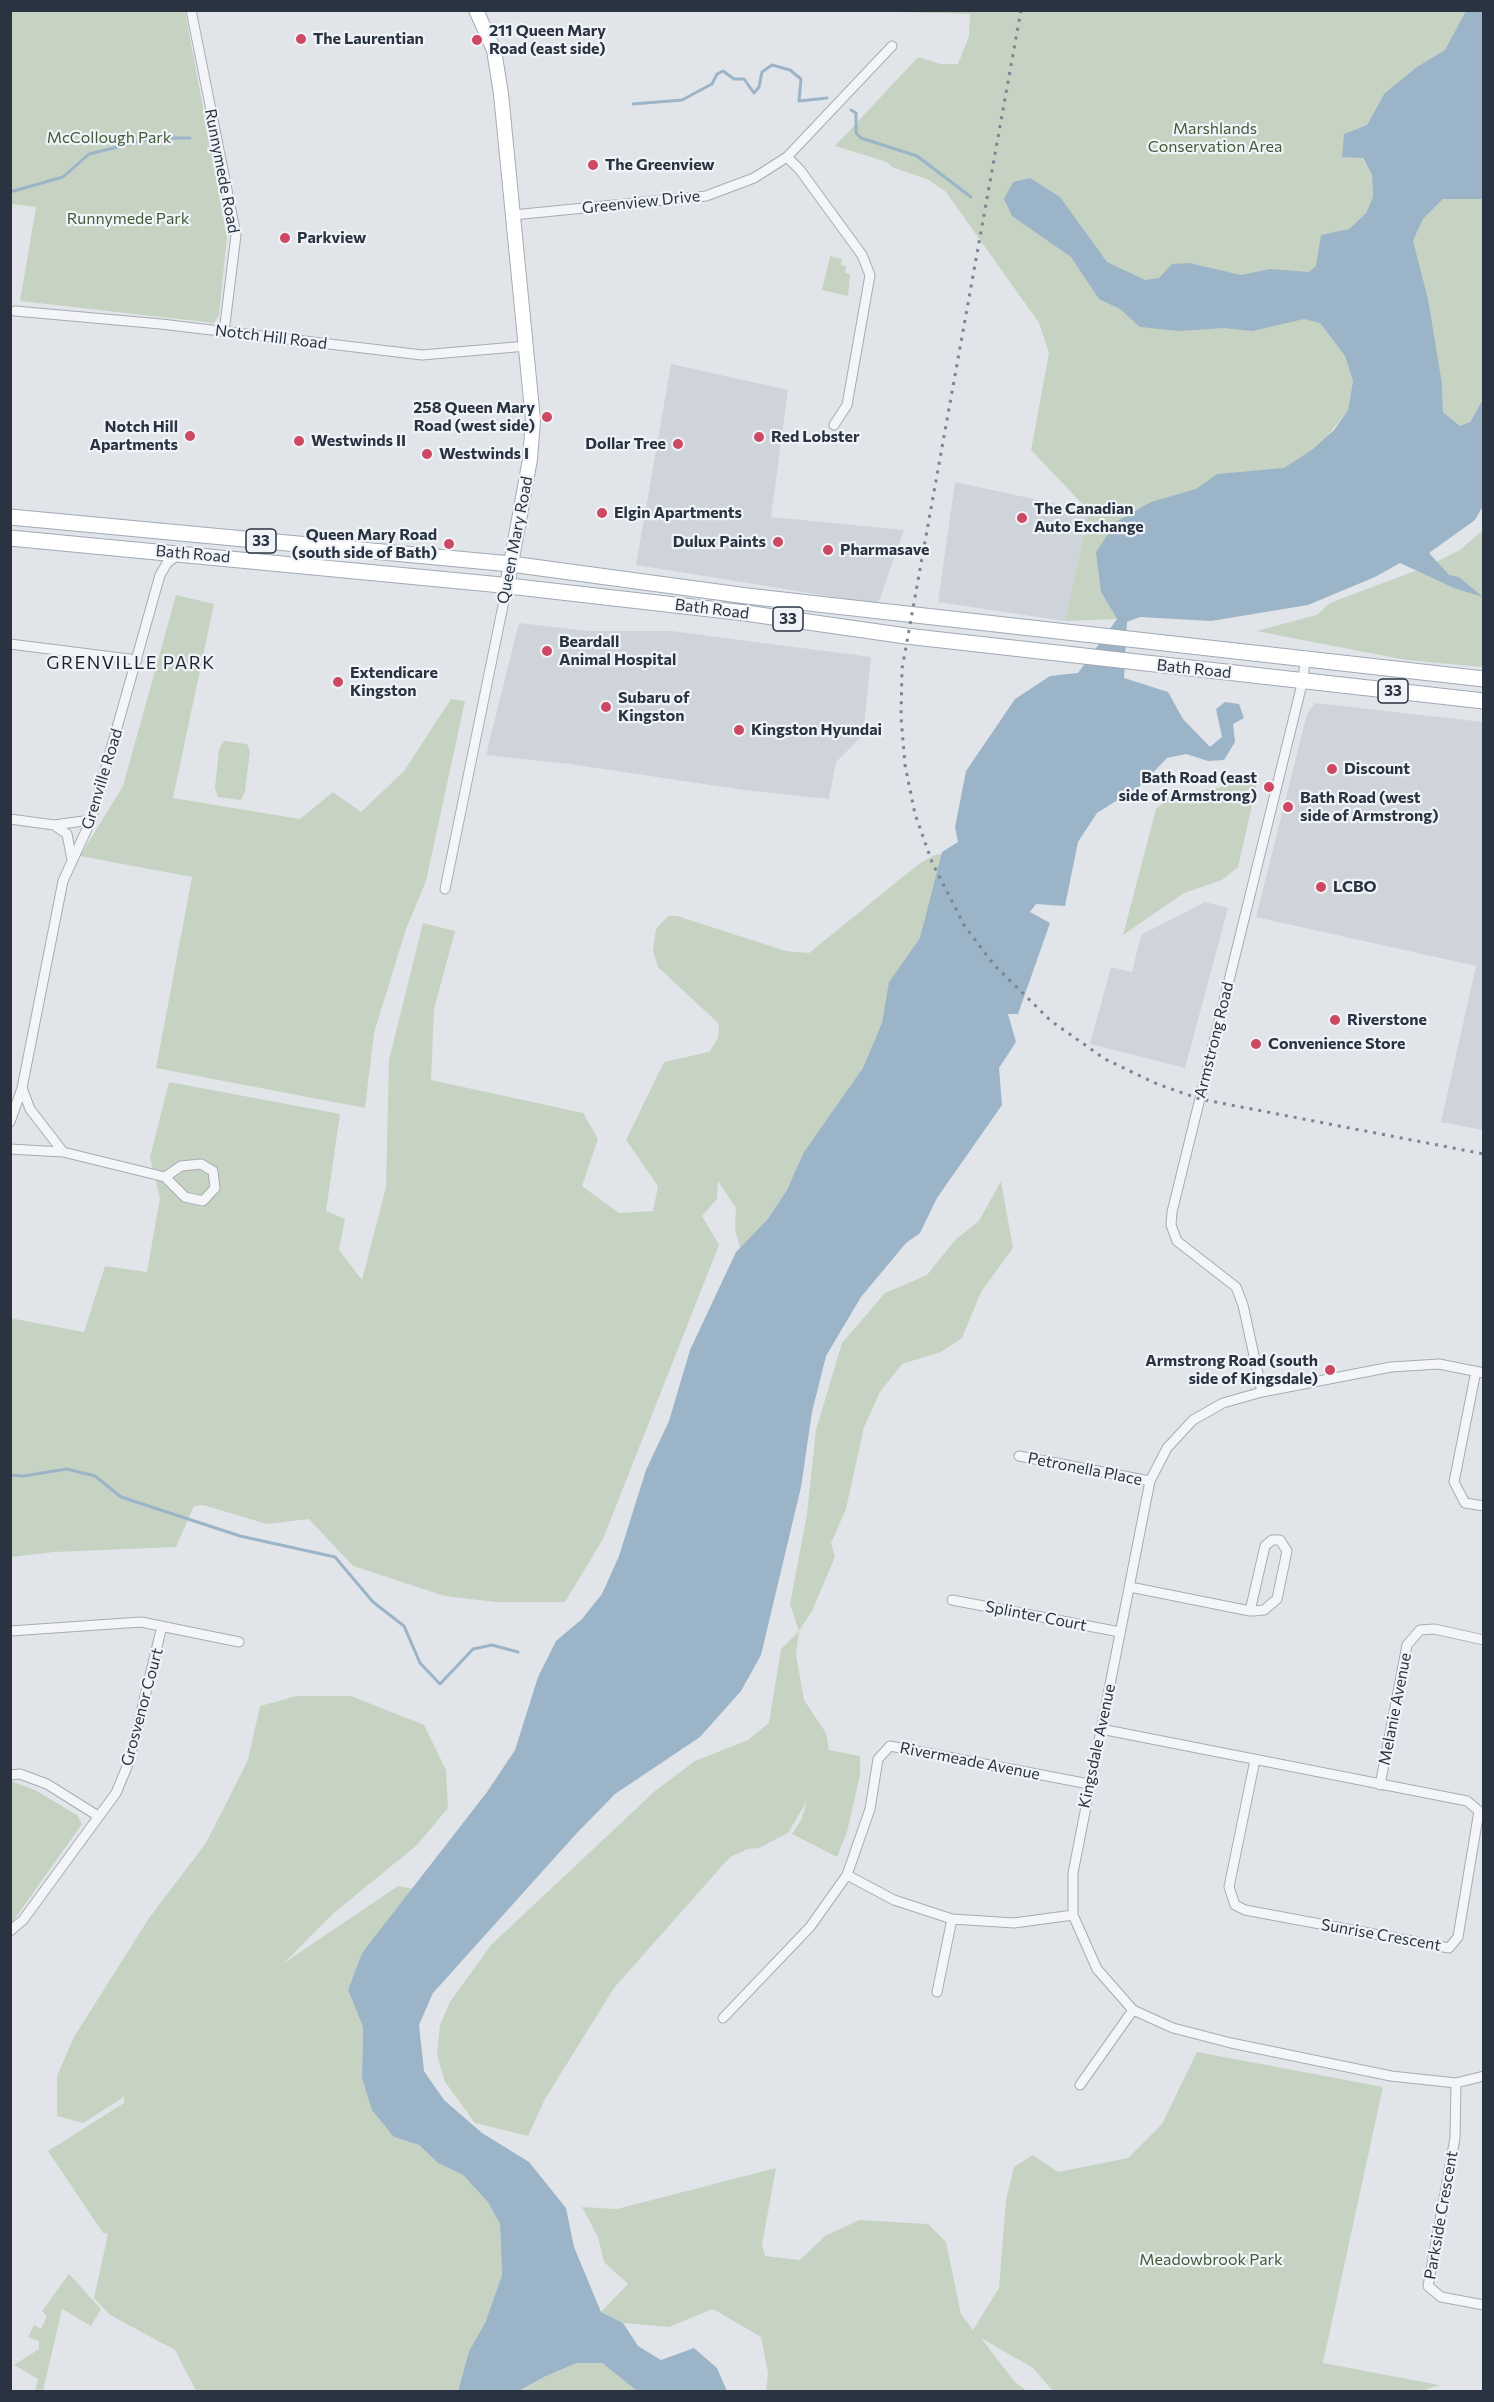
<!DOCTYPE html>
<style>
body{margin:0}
#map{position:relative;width:1494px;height:2402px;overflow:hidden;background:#e1e5e9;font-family:Commissioner,sans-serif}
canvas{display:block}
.frame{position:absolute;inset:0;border:12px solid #293341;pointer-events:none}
</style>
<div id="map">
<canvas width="1494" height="2402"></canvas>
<div class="frame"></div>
</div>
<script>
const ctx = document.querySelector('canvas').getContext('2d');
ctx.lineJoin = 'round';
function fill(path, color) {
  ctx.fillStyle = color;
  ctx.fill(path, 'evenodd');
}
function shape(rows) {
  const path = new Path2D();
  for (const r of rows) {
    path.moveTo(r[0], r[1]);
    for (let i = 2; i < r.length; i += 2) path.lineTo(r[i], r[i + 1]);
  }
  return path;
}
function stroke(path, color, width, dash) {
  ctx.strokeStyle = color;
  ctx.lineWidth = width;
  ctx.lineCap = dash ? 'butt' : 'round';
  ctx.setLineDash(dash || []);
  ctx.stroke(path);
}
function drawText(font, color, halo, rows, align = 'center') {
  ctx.font = font + ' Commissioner,sans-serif';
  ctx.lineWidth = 4.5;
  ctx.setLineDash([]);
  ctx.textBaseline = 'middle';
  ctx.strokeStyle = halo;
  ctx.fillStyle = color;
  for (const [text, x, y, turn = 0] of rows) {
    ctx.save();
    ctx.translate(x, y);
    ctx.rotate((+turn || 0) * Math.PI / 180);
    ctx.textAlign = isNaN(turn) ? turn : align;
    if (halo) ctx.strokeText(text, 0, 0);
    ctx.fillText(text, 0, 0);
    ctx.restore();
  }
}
const built = shape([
 [671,364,788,390,771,517,904,530,878,604,636,565],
 [955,482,1089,511,1065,621,938,602],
 [519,623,588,631,671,631,871,657,863,735,836,762,829,799,744,790,570,764,486,755],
 [1315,703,1483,722,1483,1130,1441,1122,1476,966,1256,917,1307,714],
 [1205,902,1228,908,1185,1068,1090,1044,1111,967,1132,972,1141,935]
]);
const green = shape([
 [10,11,185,11,227,237,219,315,214,323,20,301,36,207,11,204],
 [861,11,1469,11,1446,50,1383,96,1367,125,1354,130,1362,158,1372,175,1373,197,1366,213,1349,229,1320,323,1345,356,1353,381,1348,410,1328,435,1324,460,1101,592,1117,619,1065,621,1089,511,1031,450,1049,353,1039,323,946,192,929,180,892,167,887,162,835,146,918,57,940,64,958,64,969,36,970,14],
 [1443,199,1482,199,1484,204,1483,399,1470,422,1460,426,1443,412,1442,384,1413,241,1423,219],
 [830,256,842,259,841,265,846,266,845,273,850,274,848,296,822,290],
 [1483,530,1483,667,1406,660,1256,631,1317,615,1330,603,1428,566,1460,550],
 [176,595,214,604,173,798,300,819,333,792,361,812,404,771,451,699,465,701,426,881,406,929,374,1033,365,1108,156,1068,192,877,80,856,123,786],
 [224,741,247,744,250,751,245,792,241,800,218,797,215,788,219,749],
 [1258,779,1238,867,1222,880,1184,893,1123,935,1156,809,1168,798],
 [937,854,964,857,948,939,747,1272,735,1230,736,1208,718,1181,717,1199,702,1216,719,1245,603,1539,565,1602,496,1602,445,1596,353,1566,309,1519,267,1524,203,1505,194,1506,176,1547,54,1552,11,1557,10,1318,84,1332,105,1266,147,1272,160,1198,150,1157,169,1082,340,1114,326,1211,345,1219,339,1250,362,1280,386,1187,389,1060,423,923,455,931,434,1009,431,1080,583,1113,598,1139,582,1186,619,1213,653,1211,658,1186,626,1140,664,1062,709,1052,718,1038,719,1024,658,967,653,951,656,929,668,916,677,916,786,951,809,953,920,863],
 [1001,1181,1013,1248,981,1292,962,1338,941,1352,902,1364,880,1392,864,1427,846,1509,831,1543,835,1557,812,1611,799,1631,796,1654,804,1700,826,1733,829,1750,860,1756,860,1775,847,1832,837,1857,792,1834,801,1820,807,1801,788,1833,759,1848,748,1849,730,1857,614,1988,545,2099,528,2136,475,2123,445,2082,437,2055,440,2025,450,2002,491,1945,655,1791,695,1761,748,1740,769,1723,781,1649,799,1631,790,1604,807,1514,816,1430,842,1343,885,1293,927,1275,955,1240,979,1221],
 [297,1696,351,1696,424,1725,446,1770,448,1808,417,1845,334,1913,284,1963,398,1886,413,1889,362,1953,348,1990,363,2027,362,2078,394,2137,419,2145,438,2163,463,2175,487,2201,500,2224,502,2275,485,2323,469,2351,458,2391,196,2391,175,2350,110,2315,94,2298,108,2234,103,2233,48,2151,124,2103,124,2097,83,2123,57,2116,57,2076,74,2037,149,1918,206,1843,248,1760,260,1706],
 [11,1781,35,1790,77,1815,82,1824,11,1924],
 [1197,2052,1383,2087,1323,2363,1439,2385,1420,2392,1053,2391,1033,2368,981,2338,1014,2381,1027,2391,766,2391,768,2373,761,2337,713,2309,669,2327,623,2323,597,2310,601,2312,628,2284,604,2262,598,2237,582,2207,617,2209,776,2168,762,2245,765,2256,800,2260,825,2236,859,2220,928,2224,946,2242,961,2314,973,2330,999,2288,1006,2200,1014,2167,1033,2155,1058,2172,1128,2158,1162,2124],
 [69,2274,101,2309,91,2326,62,2309,43,2391,35,2391,38,2379,14,2365,39,2349,39,2341,28,2337,34,2325,41,2329,47,2316,42,2311],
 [577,2363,602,2363,637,2391,519,2392,546,2376]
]);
const water = shape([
 [1466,11,1483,11,1483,204,1482,199,1443,199,1423,219,1413,241,1428,299,1442,384,1443,412,1460,426,1470,422,1483,399,1483,506,1475,520,1429,553,1449,575,1459,577,1483,597,1454,588,1400,563,1375,577,1308,605,1211,621,1140,617,1127,622,1124,678,1168,692,1183,719,1210,747,1222,737,1216,709,1225,702,1239,704,1244,718,1233,724,1235,742,1224,760,1208,761,1186,754,1167,758,1140,786,1097,813,1078,842,1065,906,1036,904,1030,912,1050,923,1018,1014,1008,1014,1016,1042,999,1068,1002,1105,937,1198,920,1233,906,1243,861,1297,826,1356,812,1412,801,1487,761,1655,741,1691,700,1737,615,1794,576,1834,433,1993,419,2025,424,2071,444,2100,482,2133,529,2162,566,2208,574,2247,601,2312,623,2323,638,2346,661,2360,694,2348,717,2368,727,2391,637,2391,602,2363,577,2363,546,2376,519,2391,458,2391,469,2351,485,2323,502,2275,500,2224,487,2201,463,2175,438,2163,419,2145,394,2137,372,2110,362,2078,363,2027,348,1990,362,1953,487,1792,515,1750,538,1677,556,1641,582,1619,602,1594,619,1556,646,1470,669,1421,690,1350,736,1252,768,1219,787,1190,804,1152,863,1068,882,1023,889,982,920,938,942,852,958,842,955,827,966,771,1015,699,1050,676,1078,673,1117,619,1101,592,1096,552,1116,522,1151,502,1196,489,1217,474,1284,468,1313,449,1334,430,1348,410,1353,381,1345,356,1320,323,1304,319,1252,331,1223,328,1180,331,1140,327,1120,309,1099,299,1071,257,1012,216,1004,199,1013,182,1030,178,1060,197,1107,262,1145,280,1159,278,1172,264,1189,263,1241,275,1270,269,1309,272,1316,266,1321,235,1349,229,1366,213,1373,197,1372,175,1363,158,1342,157,1344,134,1367,125,1384,94,1417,67,1445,50]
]);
const stream = shape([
 [633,104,682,100,712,84,717,74,723,71,734,79,744,79,754,93,759,87,762,72,772,65,790,70,801,79,799,101,827,98],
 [851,110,856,113,856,133,861,138,917,156,971,197],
 [10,192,63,177,89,154,154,138,190,138],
 [10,1475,23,1476,67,1469,95,1476,121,1497,240,1536,335,1557,373,1602,404,1626,420,1663,440,1684,473,1649,492,1645,518,1652]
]);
const street = shape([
 [191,10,236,235,224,332],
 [787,157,800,170,862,255,870,275,847,405,834,425],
 [513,215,706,196,754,178,787,157,892,46],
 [15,311,161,324,422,355,527,346],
 [10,644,137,660],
 [10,819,54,825,91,820],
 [54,825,67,834,72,860],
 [445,889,507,586],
 [22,1088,30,1109,63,1152],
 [10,1122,22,1088,63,881,91,820,160,575,167,563,179,554],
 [10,1149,63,1152,165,1177,185,1197,203,1201,215,1188,213,1171,201,1164,181,1166,165,1177],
 [1476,1371,1454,1482,1465,1503,1484,1506],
 [1484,1373,1439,1364,1391,1367,1262,1392,1223,1403,1193,1420,1167,1448,1150,1481,1073,1873,1073,1915,1097,1969,1133,2010,1173,2028,1231,2043,1391,2076,1456,2083,1484,2076],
 [1262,1392,1243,1305,1236,1287,1177,1241,1171,1225,1172,1212,1303,680,1305,660],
 [1019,1456,1150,1481],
 [1130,1587,1250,1611,1253,1611,1264,1610,1277,1599,1287,1551,1280,1540,1272,1540,1265,1546,1250,1611],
 [952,1600,1120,1632],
 [10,1631,141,1622,239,1642],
 [1101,1729,1467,1801,1479,1811,1458,1937,1449,1948,1245,1910,1235,1905,1229,1887,1255,1760],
 [10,1775,20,1774,47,1784,98,1816],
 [1380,1785,1407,1645,1420,1630,1434,1629,1484,1640],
 [847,1875,894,1900,952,1919,1014,1923,1073,1915],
 [10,1931,23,1920,116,1793,129,1762,162,1626],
 [937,1992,952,1919],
 [723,2018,810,1927,847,1875,870,1809,878,1759,890,1746,1089,1784],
 [1456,2083,1455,2138,1428,2286,1441,2297,1484,2305],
 [1080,2085,1133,2010]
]);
const secondary = shape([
 [476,10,494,50,501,94,533,420,530,459,507,586]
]);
const primary = shape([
 [10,517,511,564,747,596,1484,679],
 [10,538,491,584,745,613,906,636,1484,701]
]);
const rail = shape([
 [1021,10,902,669,901,717,905,765,915,814,932,862,964,925,994,965,1051,1021,1105,1059,1157,1084,1200,1099,1484,1154]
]);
const markers = [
 [301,39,6,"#cc4863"],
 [477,40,6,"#cc4863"],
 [593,165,6,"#cc4863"],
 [285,238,6,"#cc4863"],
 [547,417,6,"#cc4863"],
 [190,436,6,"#cc4863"],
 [759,437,6,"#cc4863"],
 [299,441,6,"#cc4863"],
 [678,444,6,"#cc4863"],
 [427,454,6,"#cc4863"],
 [602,513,6,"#cc4863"],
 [1022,518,6,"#cc4863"],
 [778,542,6,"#cc4863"],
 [449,544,6,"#cc4863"],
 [828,550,6,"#cc4863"],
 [547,651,6,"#cc4863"],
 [338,682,6,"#cc4863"],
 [606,707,6,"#cc4863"],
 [739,730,6,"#cc4863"],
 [1332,769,6,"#cc4863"],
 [1269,787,6,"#cc4863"],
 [1288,807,6,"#cc4863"],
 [1321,887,6,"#cc4863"],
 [1335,1020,6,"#cc4863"],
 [1256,1044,6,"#cc4863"],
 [1330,1370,6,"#cc4863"]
];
const shields = [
 [261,541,30],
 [788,619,30],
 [1393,691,30]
];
const shieldNames = [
 ["33",261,541],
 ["33",788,619],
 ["33",1393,691]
];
const poiNames = [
 ["211 Queen Mary",489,31],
 ["Road (east side)",489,49],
 ["The Laurentian",313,39],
 ["The Greenview",605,165],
 ["Parkview",297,238],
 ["258 Queen Mary",535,408,"right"],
 ["Road (west side)",535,426,"right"],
 ["Notch Hill",178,427,"right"],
 ["Apartments",178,445,"right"],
 ["Red Lobster",771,437],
 ["Westwinds II",311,441],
 ["Dollar Tree",666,444,"right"],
 ["Westwinds I",439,454],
 ["The Canadian",1034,509],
 ["Auto Exchange",1034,527],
 ["Elgin Apartments",614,513],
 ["Queen Mary Road",437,535,"right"],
 ["(south side of Bath)",437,553,"right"],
 ["Dulux Paints",766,542,"right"],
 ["Pharmasave",840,550],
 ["Beardall",559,642],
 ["Animal Hospital",559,660],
 ["Extendicare",350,673],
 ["Kingston",350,691],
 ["Subaru of",618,698],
 ["Kingston",618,716],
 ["Kingston Hyundai",751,730],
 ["Discount",1344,769],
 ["Bath Road (east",1257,778,"right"],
 ["side of Armstrong)",1257,796,"right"],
 ["Bath Road (west",1300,798],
 ["side of Armstrong)",1300,816],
 ["LCBO",1333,887],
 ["Riverstone",1347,1020],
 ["Convenience Store",1268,1044],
 ["Armstrong Road (south",1318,1361,"right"],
 ["side of Kingsdale)",1318,1379,"right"]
];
const parkNames = [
 ["Marshlands",1215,129],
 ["Conservation Area",1215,147],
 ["McCollough Park",109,138],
 ["Runnymede Park",128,219],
 ["Meadowbrook Park",1211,2260]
];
const streetNames = [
 ["Runnymede Road",222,171,79],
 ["Greenview Drive",641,202,-6],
 ["Notch Hill Road",271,337,7],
 ["Queen Mary Road",515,540,-79],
 ["Bath Road",193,554,5],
 ["Bath Road",712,609,7],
 ["Bath Road",1194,669,6],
 ["Grenville Road",102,779,-73],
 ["Armstrong Road",1214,1040,-76],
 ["Petronella Place",1085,1469,11],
 ["Splinter Court",1036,1616,11],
 ["Grosvenor Court",142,1707,-75],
 ["Melanie Avenue",1395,1709,-79],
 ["Kingsdale Avenue",1097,1746,-78],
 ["Rivermeade Avenue",970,1761,11],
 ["Sunrise Crescent",1381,1935,10],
 ["Parkside Crescent",1441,2215,-80]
];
const neighbourhoodNames = [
 ["GRENVILLE PARK",131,663]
];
fill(built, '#cfd4db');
fill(green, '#c7d3c2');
fill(water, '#9cb4c8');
stroke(stream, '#9cb4c8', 3);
stroke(street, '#a6acb3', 11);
stroke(secondary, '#a6acb3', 16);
stroke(primary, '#a0a9b5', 17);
stroke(street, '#f3f5f8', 9);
stroke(secondary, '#fff', 14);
stroke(primary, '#fff', 15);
stroke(rail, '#7a8593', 3, [3, 6]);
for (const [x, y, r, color] of markers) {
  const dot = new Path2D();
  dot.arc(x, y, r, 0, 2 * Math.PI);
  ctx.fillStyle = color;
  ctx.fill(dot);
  stroke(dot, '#f0f3f7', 2);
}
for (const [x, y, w] of shields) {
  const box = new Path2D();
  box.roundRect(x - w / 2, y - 12, w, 24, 4.5);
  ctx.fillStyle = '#f0f3f7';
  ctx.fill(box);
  stroke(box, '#293341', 1.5);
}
drawText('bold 15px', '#293341', null, shieldNames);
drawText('bold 16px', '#293341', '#f0f3f7', poiNames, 'left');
drawText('16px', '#405c37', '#f0f3f7', parkNames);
drawText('16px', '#293341', '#f0f3f7', streetNames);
ctx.letterSpacing = '1.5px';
drawText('18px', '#1c2431', '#f0f3f7', neighbourhoodNames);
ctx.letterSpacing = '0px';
</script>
